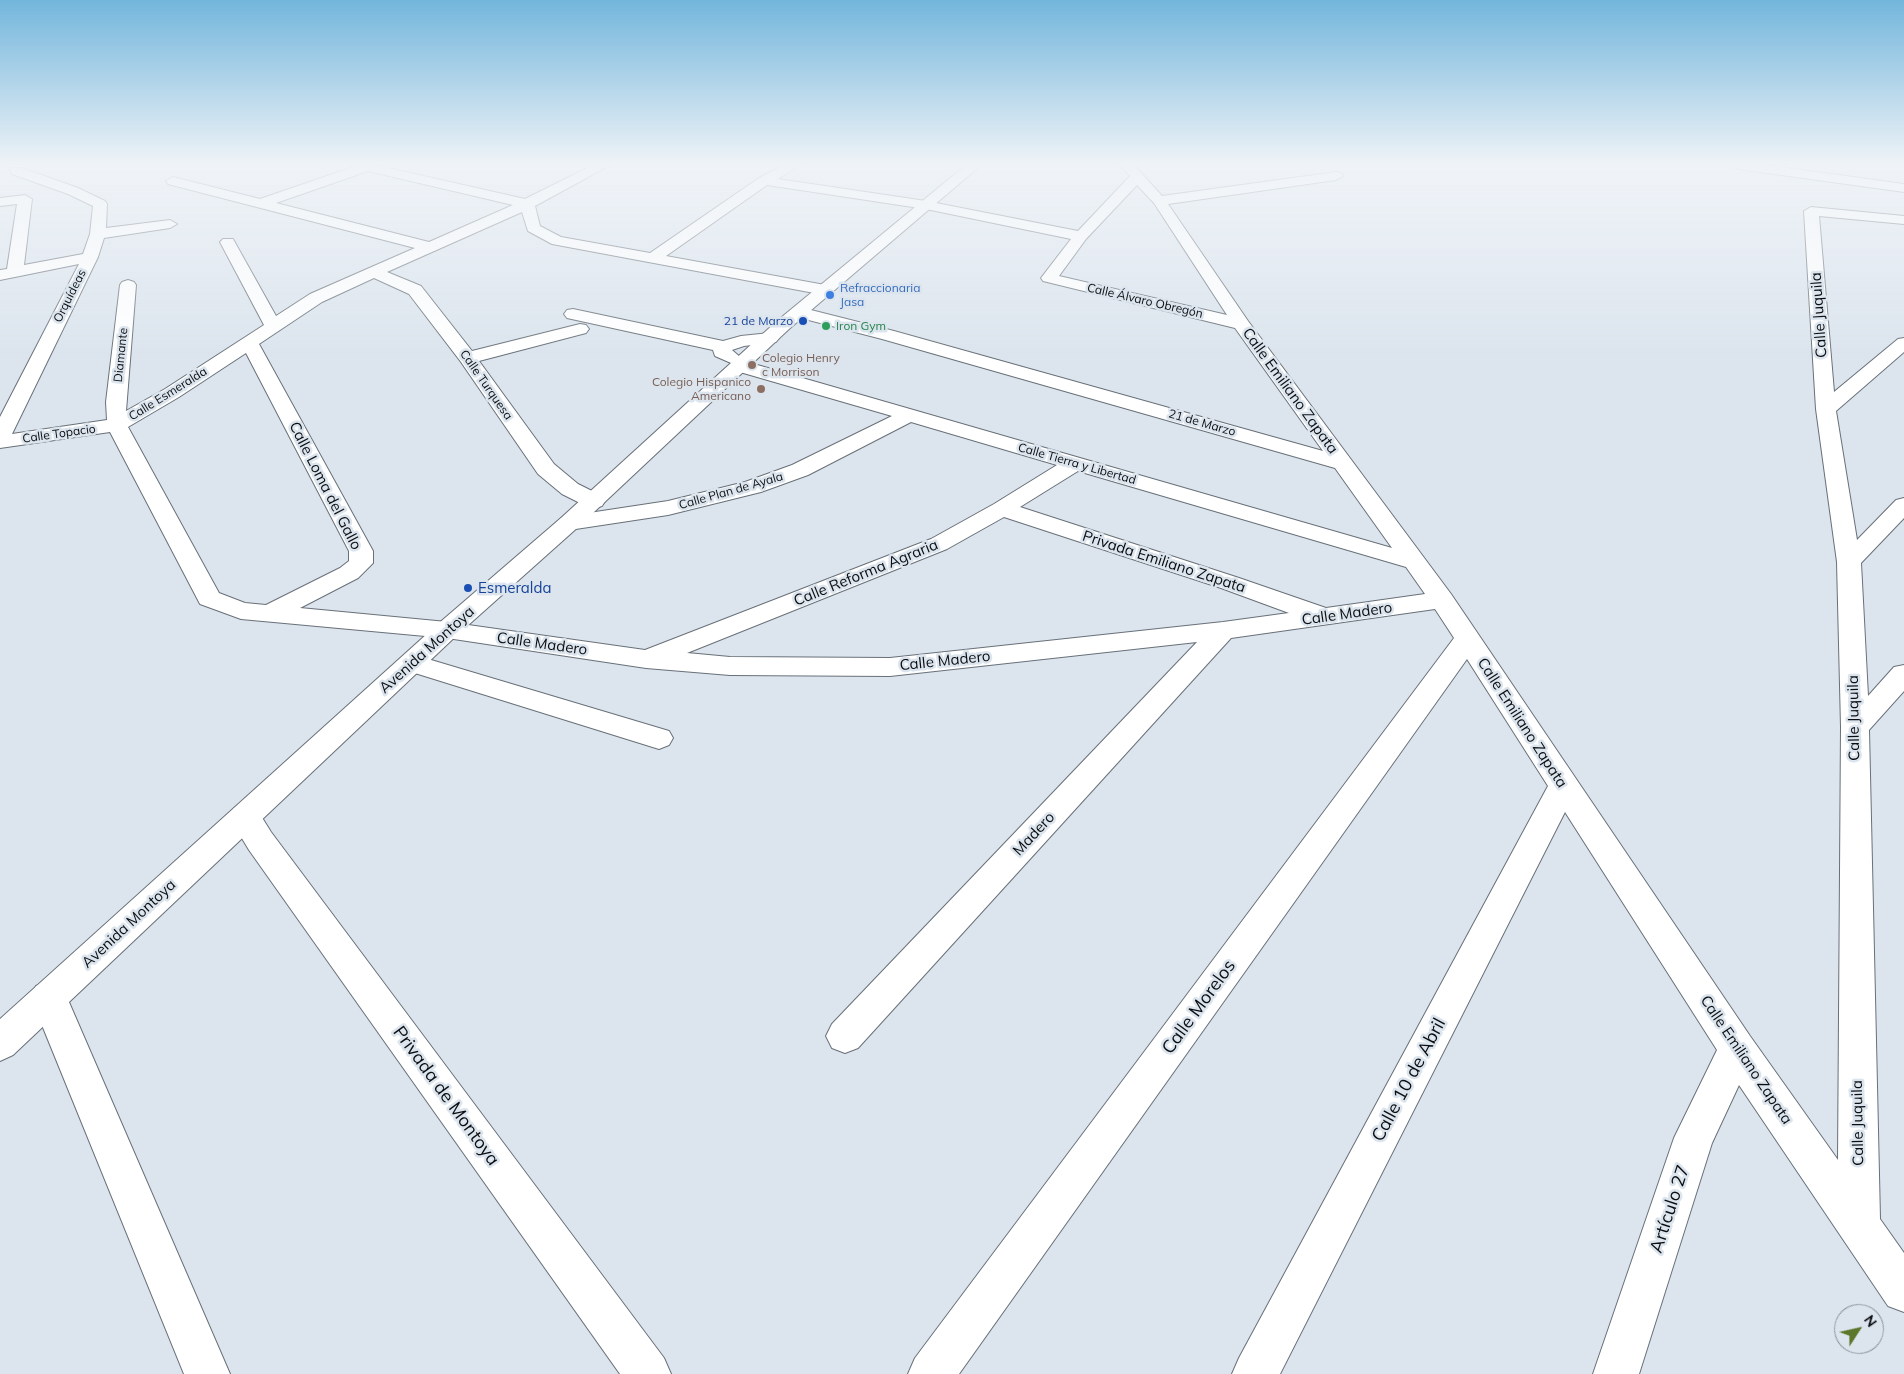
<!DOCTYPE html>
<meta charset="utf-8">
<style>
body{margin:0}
#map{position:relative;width:1904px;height:1374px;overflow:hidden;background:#dce5ee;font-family:Mulish,sans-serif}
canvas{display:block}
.north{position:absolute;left:1834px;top:1304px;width:50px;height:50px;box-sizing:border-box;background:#dce5ee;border:1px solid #888f96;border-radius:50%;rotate:55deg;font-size:14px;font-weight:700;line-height:20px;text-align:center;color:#0b0e11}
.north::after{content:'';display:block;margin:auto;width:18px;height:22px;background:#5c772b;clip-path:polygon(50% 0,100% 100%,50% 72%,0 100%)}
</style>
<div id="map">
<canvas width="1904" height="1374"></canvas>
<div class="north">N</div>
</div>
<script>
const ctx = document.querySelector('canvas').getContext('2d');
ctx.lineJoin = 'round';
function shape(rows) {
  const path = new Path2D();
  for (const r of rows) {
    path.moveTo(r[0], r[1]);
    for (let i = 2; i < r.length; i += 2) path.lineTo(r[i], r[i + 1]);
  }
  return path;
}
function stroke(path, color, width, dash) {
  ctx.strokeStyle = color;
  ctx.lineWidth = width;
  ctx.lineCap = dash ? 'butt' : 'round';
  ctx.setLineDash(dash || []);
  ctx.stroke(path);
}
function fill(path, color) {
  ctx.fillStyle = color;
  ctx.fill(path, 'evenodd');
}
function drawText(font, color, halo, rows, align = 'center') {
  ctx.font = font + ' Mulish,sans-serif';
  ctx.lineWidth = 5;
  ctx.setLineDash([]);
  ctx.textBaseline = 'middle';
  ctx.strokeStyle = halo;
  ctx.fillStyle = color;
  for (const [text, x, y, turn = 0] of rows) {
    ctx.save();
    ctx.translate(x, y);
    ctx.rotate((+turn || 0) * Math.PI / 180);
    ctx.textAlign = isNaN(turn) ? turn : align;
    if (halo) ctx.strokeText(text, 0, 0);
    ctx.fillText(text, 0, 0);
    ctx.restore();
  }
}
const minor = shape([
 [351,165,375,165,525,199,593,165,610,165,535,206,540,226,561,237,650,253,759,178,783,165,800,165,778,179,926,201,1078,231,1130,176,1120,165,1134,165,1162,196,1336,172,1341,173,1343,176,1336,180,1168,204,1248,321,1451,594,1750,1036,1838,1160,1841,727,1837,562,1816,409,1804,211,1811,207,1904,216,1904,224,1819,216,1834,392,1898,339,1904,338,1904,352,1836,411,1857,540,1896,500,1904,498,1904,518,1861,563,1868,696,1894,667,1904,665,1904,691,1869,730,1880,1219,1904,1253,1904,1312,1888,1306,1739,1085,1712,1143,1639,1374,1593,1374,1674,1138,1717,1050,1565,812,1280,1374,1232,1374,1239,1358,1548,786,1467,659,959,1374,908,1374,915,1358,1454,638,1435,609,1231,638,858,1048,845,1053,832,1048,826,1036,832,1024,1197,642,890,676,730,675,646,668,447,638,241,619,200,604,110,432,0,448,0,417,79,264,0,280,0,270,7,269,17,204,0,206,0,198,25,195,32,199,24,265,83,254,90,234,93,206,68,194,12,174,10,171,12,168,22,168,78,188,105,201,107,204,106,228,170,220,177,224,170,228,104,238,98,257,12,434,107,420,106,402,120,285,122,282,128,280,134,282,136,285,126,411,165,389,264,325,220,242,223,239,233,239,276,316,310,294,415,248,168,184,166,181,173,177,260,199,353,167,351,165],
 [368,171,513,205,429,242,276,203,368,171],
 [767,185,926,209,1071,239,1041,278,1043,281,1235,328,1323,451,894,331,799,307,793,308,790,312,793,316,882,339,1335,468,1392,548,740,360,733,362,731,366,733,370,892,416,792,465,745,482,668,501,569,516,561,518,557,523,561,528,569,530,668,515,761,492,808,475,911,422,1057,465,994,504,931,539,645,650,447,622,300,608,358,578,373,563,373,551,259,344,322,302,374,278,409,294,461,362,538,474,562,494,586,506,594,508,602,506,605,501,602,496,578,484,554,464,479,361,586,333,589,329,586,325,580,324,472,351,421,286,387,272,522,212,528,231,552,244,825,295,831,294,833,290,831,286,825,285,666,256,767,185],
 [1137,185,1154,203,1227,315,1059,276,1086,239,1137,185],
 [246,353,349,551,349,561,340,568,266,605,245,603,219,593,128,427,179,397,246,353],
 [1078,471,1406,567,1425,594,1326,608,1239,578,1020,507,1078,471],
 [1004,517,1221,588,1289,613,1223,622,890,658,730,657,687,653,947,549,1004,517],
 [573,309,723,341,741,336,770,333,776,334,779,338,776,342,744,346,732,350,740,357,738,361,731,363,715,356,713,350,567,318,564,314,567,310,573,309],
 [411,654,669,731,673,738,669,745,659,749,402,669,398,663,402,657,411,654],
 [245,805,256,808,271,832,664,1358,671,1374,620,1374,249,850,229,817,234,808,245,805],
 [49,982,62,986,230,1374,184,1374,31,998,36,986,49,982]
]);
const major = shape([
 [966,165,981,165,789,329,577,528,456,636,13,1055,0,1061,0,1019,438,624,561,518,777,321,966,165],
 [1731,165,1766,165,1904,184,1904,192,1738,169,1731,165]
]);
const markers = [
 [830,295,5,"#3f7fe0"],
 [803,321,5,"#1a4fb4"],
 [826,326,5,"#2e9e5b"],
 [752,365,5,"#8d6e63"],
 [761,389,5,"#8d6e63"],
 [468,588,5,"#1a4fb4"]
];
const farShopnames = [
 ["Refraccionaria",840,288],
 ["Jasa",840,302]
];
const farStreetnames = [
 ["Orquídeas",70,296,-63],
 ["Calle Álvaro Obregón",1145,301,13],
 ["Diamante",121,355,-84],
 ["Calle Turquesa",486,385,55],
 ["Calle Esmeralda",168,394,-32],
 ["21 de Marzo",1202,423,16],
 ["Calle Topacio",59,434,-8],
 ["Calle Tierra y Libertad",1077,464,16],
 ["Calle Plan de Ayala",731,491,-16]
];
const farTransitnames = [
 ["21 de Marzo",793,321]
];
const farLeisurenames = [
 ["Iron Gym",836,326]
];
const farEducationnames = [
 ["Colegio Henry",762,358],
 ["c Morrison",762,372],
 ["Colegio Hispanico",751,382,"right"],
 ["Americano",751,396,"right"]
];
const streetNames = [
 ["Calle Juquila",1819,315,-94],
 ["Calle Emiliano Zapata",1290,391,54],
 ["Calle Loma del Gallo",325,486,63],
 ["Privada Emiliano Zapata",1164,562,18],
 ["Calle Reforma Agraria",866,573,-22],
 ["Calle Madero",1347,614,-8],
 ["Calle Madero",542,644,8],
 ["Avenida Montoya",427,650,-42],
 ["Calle Madero",945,661,-6],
 ["Calle Juquila",1854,718,-91],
 ["Calle Emiliano Zapata",1522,723,57],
 ["Madero",1034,834,-47],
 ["Avenida Montoya",129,924,-43],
 ["Calle Emiliano Zapata",1746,1060,56],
 ["Calle Juquila",1858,1123,-91]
];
const transitNames = [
 ["Esmeralda",478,588]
];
const nearStreetnames = [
 ["Calle Morelos",1199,1007,-54],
 ["Calle 10 de Abril",1409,1080,-62],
 ["Privada de Montoya",446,1096,54],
 ["Artículo 27",1670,1209,-72]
];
stroke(minor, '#687078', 2);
stroke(major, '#687078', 2);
fill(minor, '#fff');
fill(major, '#fff');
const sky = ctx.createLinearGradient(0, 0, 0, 357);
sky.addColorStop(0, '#73b6dc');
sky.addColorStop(0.46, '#eff3f7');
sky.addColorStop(1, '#eff3f700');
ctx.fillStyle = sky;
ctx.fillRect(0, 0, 1904, 357);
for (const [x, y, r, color] of markers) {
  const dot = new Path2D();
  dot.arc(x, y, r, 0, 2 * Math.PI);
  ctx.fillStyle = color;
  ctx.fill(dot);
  stroke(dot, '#dce5ee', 2);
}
drawText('12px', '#366cbe', '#dce5ee', farShopnames, 'left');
drawText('12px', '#0b0e11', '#dce5ee', farStreetnames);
drawText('12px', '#164399', '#dce5ee', farTransitnames, 'right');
drawText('12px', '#27864d', '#dce5ee', farLeisurenames, 'left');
drawText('12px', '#785e54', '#dce5ee', farEducationnames, 'left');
drawText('15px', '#0b0e11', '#dce5ee', streetNames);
drawText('15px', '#164399', '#dce5ee', transitNames, 'left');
drawText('18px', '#0b0e11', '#dce5ee', nearStreetnames);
</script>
